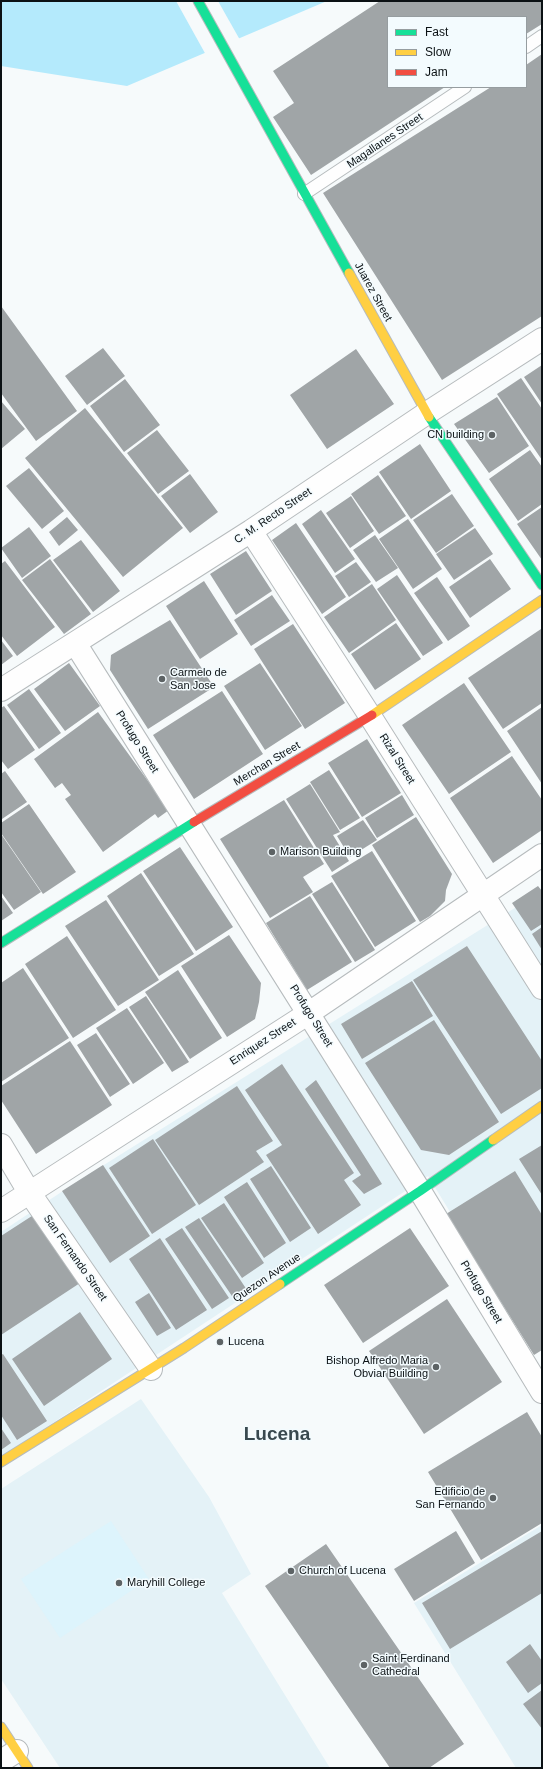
<!DOCTYPE html>
<style>
body{margin:0}
#map{position:relative;width:543px;height:1769px;overflow:hidden;background:#f6fafb;font-family:Helvetica,sans-serif}
canvas{display:block}
.frame{position:absolute;inset:0;border:2px solid #0b1114;pointer-events:none}
.legend{position:absolute;left:387px;top:16px;width:140px;height:72px;box-sizing:border-box;background:#f3fbfe;border:1px solid #969da0;margin:0;padding:5px 7px;list-style:none;font-size:12px;color:#0b1114}
.legend li{display:flex;align-items:center;gap:8px;height:20px}
.legend b{width:20px;border:1px solid #969da0}
</style>
<div id="map">
<canvas width="543" height="1769"></canvas>
<div class="frame"></div>
<ul class="legend">
<li><b style="height:5px;background:#16e098"></b>Fast</li>
<li><b style="height:5px;background:#ffcf43"></b>Slow</li>
<li><b style="height:5px;background:#f24e42"></b>Jam</li>
</ul>
</div>
<script>
const ctx = document.querySelector('canvas').getContext('2d');
ctx.lineJoin = 'round';
function fill(path, color) {
  ctx.fillStyle = color;
  ctx.fill(path, 'evenodd');
}
function shape(rows) {
  const path = new Path2D();
  for (const r of rows) {
    path.moveTo(r[0], r[1]);
    for (let i = 2; i < r.length; i += 2) path.lineTo(r[i], r[i + 1]);
  }
  return path;
}
function stroke(path, color, width, dash) {
  ctx.strokeStyle = color;
  ctx.lineWidth = width;
  ctx.lineCap = dash ? 'butt' : 'round';
  ctx.setLineDash(dash || []);
  ctx.stroke(path);
}
function drawText(font, color, halo, rows, align = 'center') {
  ctx.font = font + ' Helvetica,sans-serif';
  ctx.lineWidth = 3;
  ctx.setLineDash([]);
  ctx.textBaseline = 'middle';
  ctx.strokeStyle = halo;
  ctx.fillStyle = color;
  for (const [text, x, y, turn = 0] of rows) {
    ctx.save();
    ctx.translate(x, y);
    ctx.rotate((+turn || 0) * Math.PI / 180);
    ctx.textAlign = isNaN(turn) ? turn : align;
    if (halo) ctx.strokeText(text, 0, 0);
    ctx.fillText(text, 0, 0);
    ctx.restore();
  }
}
const built = shape([
 [542,891,542,1342,533,1347,428,1176,1,1457,1,1232,75,1183],
 [141,1399,209,1497,251,1574,222,1593,330,1768,60,1768,1,1679,1,1489],
 [542,1525,542,1768,516,1768,414,1603]
]);
const green = shape([
 [111,1521,149,1579,60,1638,21,1579]
]);
const water = shape([
 [1,1,327,1,127,86,1,66]
]);
const pier = shape([
 [176,1,218,1,240,40,206,55]
]);
const building = shape([
 [380,1,542,1,542,24,526,34,526,17,388,17,388,87,445,87,311,175,273,117,294,103,273,71],
 [542,54,542,316,442,380,323,193,491,87,526,87,526,65],
 [1,306,77,411,36,441,1,393],
 [103,348,125,376,87,405,65,376],
 [356,349,394,404,327,449,290,395],
 [542,365,542,404,524,377],
 [521,378,542,409,542,460,497,394],
 [125,379,160,425,124,452,90,406],
 [497,397,529,446,489,473,454,424],
 [1,401,25,429,1,449],
 [85,408,183,528,123,577,25,458],
 [157,430,189,471,158,494,127,453],
 [420,444,451,491,411,519,379,472],
 [530,450,542,467,542,504,518,521,489,479],
 [29,468,64,511,42,529,6,486],
 [190,474,218,512,190,533,161,496],
 [378,475,406,516,379,534,351,494],
 [452,494,474,526,436,553,413,520],
 [351,496,374,531,350,548,326,513],
 [542,507,542,560,517,524],
 [321,510,355,559,335,573,302,524],
 [67,517,78,530,59,546,49,532],
 [408,519,442,569,413,589,379,539],
 [296,523,346,597,322,614,272,540],
 [29,527,51,556,22,578,1,548],
 [475,528,493,554,454,580,436,554],
 [375,535,398,568,376,582,353,550],
 [81,540,120,591,93,612,53,560],
 [246,551,272,591,236,615,210,574],
 [50,559,91,614,64,634,22,580],
 [490,559,511,589,470,618,449,587],
 [5,561,55,627,17,656,1,635,1,564],
 [356,562,371,582,349,597,335,576],
 [397,575,443,643,423,656,377,589],
 [437,577,470,626,448,641,414,593],
 [204,581,238,634,200,659,166,606],
 [372,584,396,620,349,653,324,617],
 [272,595,290,621,251,646,234,620],
 [170,620,214,687,148,729,110,670,111,655],
 [396,623,421,659,375,690,351,654],
 [293,624,345,703,305,729,254,649],
 [541,629,542,631,542,703,503,729,468,678],
 [1,640,13,656,1,665],
 [69,663,100,706,65,731,34,689],
 [260,663,302,726,265,750,224,686],
 [464,683,511,752,449,794,402,725],
 [29,689,61,733,39,749,7,705],
 [222,691,263,754,194,799,153,735],
 [4,706,35,750,8,769,1,760,1,708],
 [542,707,542,784,507,731],
 [98,712,169,810,158,818,155,814,103,852,65,799,71,795,62,783,55,788,34,759],
 [367,739,401,793,362,817,328,763],
 [512,756,542,800,542,830,493,863,450,798],
 [329,770,360,818,340,830,310,782],
 [5,771,27,802,2,819,1,774],
 [310,784,340,832,333,835,349,861,332,872,286,799],
 [402,795,414,815,377,838,365,818],
 [284,800,324,864,303,877,313,892,270,918,220,839],
 [29,804,76,872,43,894,1,833,1,823],
 [416,817,452,874,446,890,445,901,430,916,420,922,372,845],
 [363,820,377,840,350,857,337,836],
 [1,834,41,892,14,910,1,892],
 [180,847,233,927,196,951,143,871],
 [372,851,416,921,375,947,331,876],
 [141,873,194,954,159,976,107,896],
 [332,882,375,950,355,962,312,894],
 [538,886,542,891,542,924,531,931,512,903],
 [1,896,13,913,1,921],
 [310,896,352,962,307,990,266,923],
 [106,900,159,980,118,1006,65,926],
 [542,927,542,950,532,934],
 [229,935,261,983,259,1002,255,1019,227,1037,181,966],
 [67,936,116,1010,73,1038,25,964],
 [467,946,542,1061,542,1088,501,1114,413,980],
 [23,968,69,1038,1,1082,1,983],
 [178,970,222,1038,190,1059,145,992],
 [412,981,433,1016,362,1059,341,1024],
 [146,996,189,1062,172,1072,129,1007],
 [127,1008,164,1063,133,1084,96,1028],
 [434,1020,499,1122,449,1155,421,1150,365,1063],
 [96,1033,130,1084,110,1097,77,1045],
 [70,1041,112,1105,36,1154,1,1100,1,1086],
 [282,1064,354,1173,344,1180,361,1205,318,1234,266,1155,282,1145,245,1090],
 [316,1080,382,1184,364,1194,352,1181,361,1175,305,1089],
 [237,1086,273,1141,256,1151,264,1162,199,1205,155,1140],
 [153,1139,196,1205,152,1234,109,1168],
 [542,1145,542,1195,519,1159],
 [103,1165,150,1236,110,1263,62,1191],
 [271,1166,311,1228,290,1242,250,1179],
 [515,1171,542,1215,542,1350,534,1355,446,1214],
 [247,1182,286,1243,264,1258,224,1197],
 [224,1203,264,1263,242,1278,201,1218],
 [35,1214,80,1283,1,1335,1,1236],
 [199,1218,247,1290,234,1299,185,1227],
 [182,1228,229,1298,212,1309,165,1239],
 [410,1228,449,1286,363,1343,324,1285],
 [160,1238,207,1310,176,1330,129,1259],
 [149,1293,171,1328,157,1336,135,1302],
 [447,1299,502,1382,424,1434,369,1351],
 [80,1312,112,1359,44,1406,12,1359],
 [3,1354,47,1421,17,1440,1,1415,1,1355],
 [527,1412,542,1437,542,1523,481,1560,428,1472],
 [1,1428,11,1443,1,1450],
 [456,1531,475,1563,414,1601,394,1569],
 [542,1531,542,1593,450,1649,422,1603],
 [326,1544,464,1744,429,1768,390,1768,265,1586],
 [530,1644,542,1661,542,1683,528,1693,506,1662],
 [542,1690,542,1729,523,1704]
]);
const lane = shape([
 [526,47,542,36],
 [304,194,465,87]
]);
const street = shape([
 [251,531,370,716,542,988],
 [75,643,420,1191,542,1392],
 [1,690,251,531,427,413,542,339],
 [1,1145,29,1192,151,1369],
 [1,1211,309,1013,542,855],
 [1,1761,17,1751]
]);
const fast = shape([
 [198,1,349,273],
 [429,417,542,585],
 [1,943,194,822],
 [280,1284,420,1191,493,1140]
]);
const slow = shape([
 [349,273,429,417],
 [372,715,542,600],
 [493,1140,542,1106],
 [1,1462,184,1348,280,1284],
 [1,1727,28,1768]
]);
const jam = shape([
 [194,822,372,715]
]);
const markers = [
 [492,435,4,"#5d6365"],
 [162,679,4,"#5d6365"],
 [272,852,4,"#5d6365"],
 [220,1342,4,"#5d6365"],
 [436,1367,4,"#5d6365"],
 [493,1498,4,"#5d6365"],
 [291,1571,4,"#5d6365"],
 [119,1583,4,"#5d6365"],
 [364,1665,4,"#5d6365"]
];
const streetNames = [
 ["Magallanes Street",385,141,-34],
 ["Juarez Street",373,292,61],
 ["C. M. Recto Street",273,516,-34],
 ["Profugo Street",137,742,58],
 ["Rizal Street",397,759,58],
 ["Merchan Street",267,764,-31],
 ["Profugo Street",311,1016,58],
 ["Enriquez Street",263,1042,-33],
 ["San Fernando Street",75,1258,55],
 ["Quezon Avenue",267,1278,-34],
 ["Profugo Street",481,1292,59]
];
const poiNames = [
 ["CN building",484,435,"right"],
 ["Carmelo de",170,673],
 ["San Jose",170,686],
 ["Marison Building",280,852],
 ["Lucena",228,1342],
 ["Bishop Alfredo Maria",428,1361,"right"],
 ["Obviar Building",428,1374,"right"],
 ["Edificio de",485,1492,"right"],
 ["San Fernando",485,1505,"right"],
 ["Church of Lucena",299,1571],
 ["Maryhill College",127,1583],
 ["Saint Ferdinand",372,1659],
 ["Cathedral",372,1672]
];
const townNames = [
 ["Lucena",277,1435]
];
fill(built, '#e4f2f7');
fill(green, '#ddf4fc');
fill(water, '#b4eafc');
fill(pier, '#f6fafb');
fill(building, '#a0a5a7');
stroke(lane, '#b6bbbd', 14);
stroke(street, '#b6bbbd', 24);
stroke(fast, '#b6bbbd', 11);
stroke(slow, '#b6bbbd', 11);
stroke(jam, '#b6bbbd', 11);
stroke(lane, '#fefefe', 12);
stroke(street, '#fefefe', 22);
stroke(fast, '#16e098', 9);
stroke(slow, '#ffcf43', 9);
stroke(jam, '#f24e42', 9);
for (const [x, y, r, color] of markers) {
  const dot = new Path2D();
  dot.arc(x, y, r, 0, 2 * Math.PI);
  ctx.fillStyle = color;
  ctx.fill(dot);
  stroke(dot, '#f3fbfe', 1.5);
}
drawText('11px', '#0b1114', '#f3fbfe', streetNames);
drawText('11px', '#0b1114', '#f3fbfe', poiNames, 'left');
drawText('bold 19px', '#39494f', '#f3fbfe', townNames);
</script>
